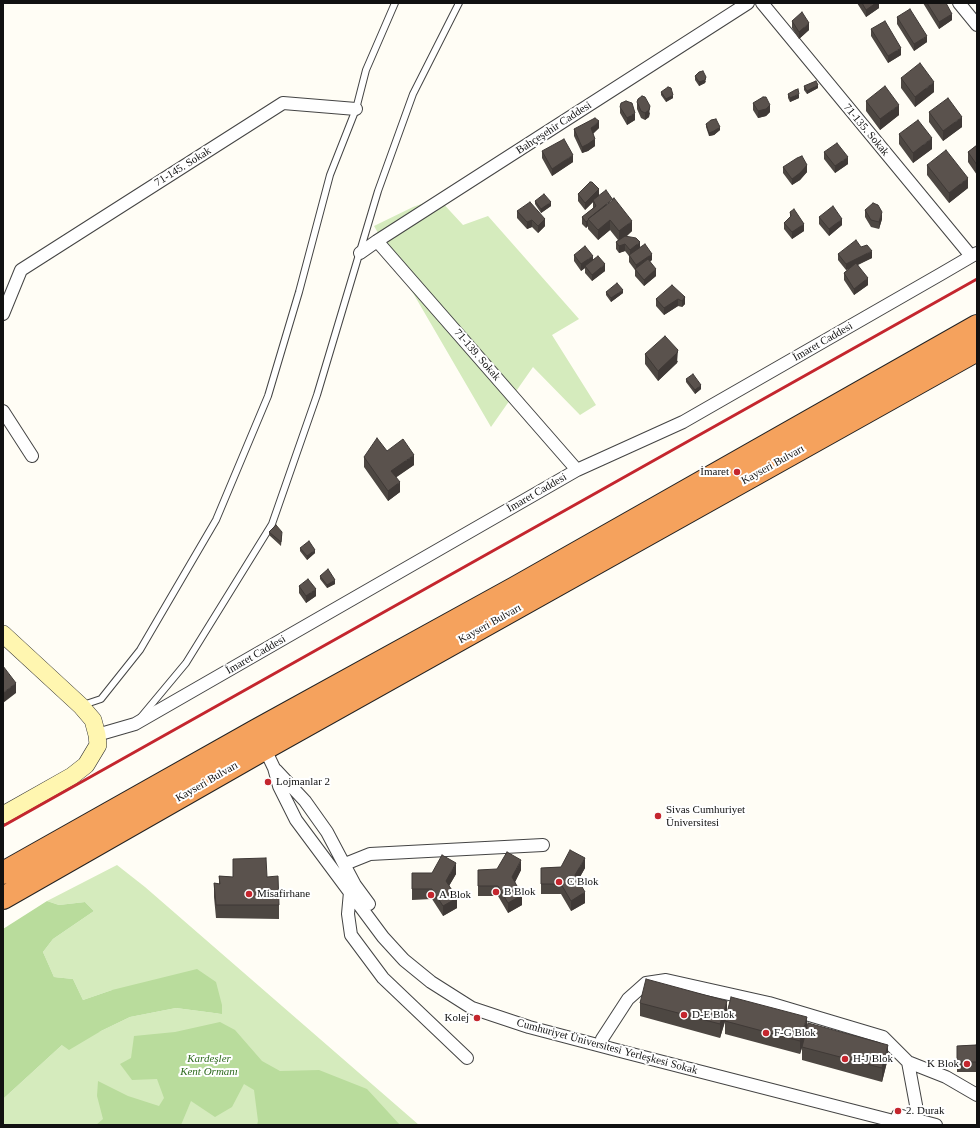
<!DOCTYPE html>
<meta charset="utf-8">
<style>
body{margin:0}
#map{position:relative;width:980px;height:1128px;overflow:hidden;background:#fffdf5;font-family:Georgia,serif}
canvas{display:block}
.frame{position:absolute;inset:0;border:4px solid #111;pointer-events:none}
</style>
<div id="map">
<canvas width="980" height="1128"></canvas>
<div class="frame"></div>
</div>
<script>
const ctx = document.querySelector('canvas').getContext('2d');
ctx.lineJoin = 'round';
function fill(path, color) {
  ctx.fillStyle = color;
  ctx.fill(path, 'evenodd');
}
function shape(rows) {
  const path = new Path2D();
  for (const r of rows) {
    path.moveTo(r[0], r[1]);
    for (let i = 2; i < r.length; i += 2) path.lineTo(r[i], r[i + 1]);
  }
  return path;
}
function stroke(path, color, width, dash) {
  ctx.strokeStyle = color;
  ctx.lineWidth = width;
  ctx.lineCap = dash ? 'butt' : 'round';
  ctx.setLineDash(dash || []);
  ctx.stroke(path);
}
function drawText(font, color, halo, rows, align = 'center') {
  ctx.font = font + ' Georgia,serif';
  ctx.lineWidth = 4;
  ctx.setLineDash([]);
  ctx.textBaseline = 'middle';
  ctx.strokeStyle = halo;
  ctx.fillStyle = color;
  for (const [text, x, y, turn = 0] of rows) {
    ctx.save();
    ctx.translate(x, y);
    ctx.rotate((+turn || 0) * Math.PI / 180);
    ctx.textAlign = isNaN(turn) ? turn : align;
    if (halo) ctx.strokeText(text, 0, 0);
    ctx.fillText(text, 0, 0);
    ctx.restore();
  }
}
const green = shape([
 [438,198,463,225,488,216,579,319,552,335,596,405,580,415,533,367,491,427,374,226,413,207],
 [117,865,145,887,419,1125,3,1125,3,1099,62,1045,101,1031,130,1017,176,1008,222,1014,112,990,83,1000,73,979,54,977,43,952,53,939,94,911,85,902,59,905,47,901]
]);
const forest = shape([
 [47,901,59,905,85,902,94,911,53,939,43,952,54,977,73,979,83,1000,112,990,197,969,216,982,222,1005,222,1014,176,1008,130,1017,101,1031,69,1050,62,1045,3,1099,3,929],
 [220,1022,235,1030,262,1061,280,1071,319,1070,367,1089,400,1125,257,1125,258,1121,254,1090,244,1084,232,1107,215,1117,191,1101,181,1125,96,1125,103,1119,97,1096,98,1081,128,1096,159,1106,164,1098,157,1079,132,1080,120,1064,131,1058,134,1036,175,1032]
]);
const lane = shape([
 [83,705,101,699,140,650,216,520,268,396,299,292,330,175,356,109,366,70,395,3],
 [141,717,186,663,272,524,317,395,378,191,413,94,459,3]
]);
const street = shape([
 [762,3,971,256],
 [959,3,977,25],
 [377,241,577,470],
 [360,253,377,241,748,3],
 [3,314,21,270,283,103,356,109],
 [3,411,32,456],
 [97,735,135,724,577,470,683,422,941,274,977,253],
 [263,745,274,768,279,786,296,820,383,937,404,960,431,982,472,1008,529,1027,624,1052,909,1125],
 [276,770,305,801,327,832,355,885,369,904],
 [345,864,370,854,543,845],
 [350,892,348,914,351,935,383,978,467,1058],
 [602,1039,628,999,646,983,666,980,769,1003,883,1037,908,1062,916,1105,917,1120],
 [908,1062,946,1077,977,1095],
 [898,1115,936,1125]
]);
const secondary = shape([
 [3,634,81,706,93,720,97,735,98,745,86,765,72,776,3,815]
]);
const highway = shape([
 [3,873,257,730,515,588,977,326],
 [3,898,264,749,977,350]
]);
const rail = shape([
 [3,826,977,279]
]);
const wall = shape([
 [857,3,879,3,879,8,866,17],
 [923,3,946,3,952,20,939,29],
 [897,17,927,42,914,51,897,24],
 [792,21,809,30,799,39,792,28],
 [871,29,901,55,888,63,871,36],
 [695,76,706,81,705,83,699,86,695,80],
 [901,78,934,92,915,107,901,88],
 [804,86,818,88,807,94,804,90],
 [661,92,673,98,666,102,661,95],
 [788,94,799,98,790,102,788,98],
 [866,101,899,115,880,130,866,111],
 [637,102,650,113,649,117,645,120,641,118,637,109],
 [753,103,770,112,766,116,758,118,753,110],
 [620,107,635,120,627,125,620,113],
 [929,112,962,127,943,141,929,122],
 [706,124,720,130,714,135,709,136,706,127],
 [599,128,593,134,595,146,588,151,582,153,574,136,574,129],
 [899,134,932,149,913,163,899,144],
 [977,145,977,175,968,162,968,152],
 [542,151,573,162,552,176,542,158],
 [824,152,848,164,835,173,824,159],
 [927,165,968,188,949,203,927,175],
 [783,167,807,172,800,180,792,185,783,173],
 [578,194,599,196,632,231,627,236,640,247,652,260,650,261,656,276,644,286,635,276,635,270,629,262,629,256,625,251,619,253,616,249,616,242,618,240,610,230,598,240,588,229,588,226,586,228,582,224,582,217,593,208,593,202,585,210,578,201],
 [535,201,551,206,541,213,535,204],
 [865,210,882,219,879,229,871,227,865,217],
 [517,211,545,226,538,233,532,227,527,229,517,218],
 [790,212,804,231,792,239,784,229,784,223,790,217],
 [819,217,842,225,829,236,819,224],
 [861,247,872,258,858,265,868,285,854,295,844,280,844,273,848,269,846,270,838,260,838,254],
 [574,255,593,261,605,271,592,281,585,273,585,268,581,271,574,261],
 [606,292,623,293,611,302,606,295],
 [685,297,685,304,682,307,678,306,664,315,656,306,656,299],
 [645,354,678,361,677,363,658,381,645,364],
 [686,379,701,389,695,394,686,382],
 [387,451,414,465,396,477,400,492,388,501,364,467,364,457],
 [269,532,282,535,281,546,269,535],
 [300,548,315,553,307,560,300,551],
 [320,576,335,584,327,588,320,579],
 [299,586,316,596,306,603,299,593],
 [561,867,585,868,578,880,585,903,571,911,561,894,541,894,541,868],
 [478,870,521,870,515,882,522,905,508,913,498,896,478,896],
 [412,873,456,874,449,886,457,908,443,916,432,899,412,900],
 [219,876,233,877,267,877,279,905,279,919,216,918,214,897,214,883,219,884],
 [640,1003,727,1013,807,1029,888,1058,882,1082,802,1060,802,1048,800,1054,725,1034,725,1022,720,1038,640,1016],
 [976,1045,977,1045,977,1072,957,1072,957,1046]
]);
const shadedWall = shape([
 [876,3,879,3,879,8,866,17,866,10],
 [952,14,952,20,939,29,939,22],
 [809,23,809,30,799,39,799,32],
 [927,36,927,42,914,51,914,44],
 [901,48,901,55,888,63,888,56],
 [706,77,705,83,699,86,699,82],
 [934,82,934,92,915,107,915,97],
 [818,85,818,88,807,94,807,91],
 [799,94,799,98,790,102,790,98],
 [673,95,673,98,666,102,666,99],
 [770,105,770,112,766,116,758,118,758,111],
 [899,105,899,115,880,130,880,119],
 [650,106,649,117,645,120,645,113],
 [635,113,635,120,627,125,627,118],
 [962,117,962,127,943,141,943,131],
 [599,121,599,128,591,135,591,128],
 [720,127,720,130,714,135,709,136,709,133],
 [932,138,932,149,913,163,913,153],
 [595,139,595,146,588,151,582,153,582,147],
 [573,155,573,162,552,176,552,169],
 [848,157,848,164,835,173,835,166],
 [807,165,807,172,800,180,792,185,792,179],
 [968,178,968,188,949,203,949,193],
 [599,189,599,196,593,200,593,202,585,210,585,203],
 [551,202,551,206,541,213,541,209],
 [882,212,882,219,879,229,879,222],
 [545,219,545,226,538,233,538,226],
 [842,219,842,225,829,236,829,229],
 [532,220,532,227,527,229,527,222],
 [588,220,588,226,586,228,586,222],
 [610,220,610,230,598,240,598,230],
 [632,221,632,231,619,242,619,231],
 [804,224,804,231,792,239,792,232],
 [640,242,640,249,630,257,630,250],
 [625,244,625,251,619,253,619,246],
 [872,251,872,258,846,270,846,264],
 [652,254,652,260,637,271,636,270,636,265],
 [593,256,593,262,585,266,585,268,581,271,581,264],
 [605,264,605,271,592,281,592,275],
 [656,269,656,276,644,286,644,280],
 [868,278,868,285,854,295,854,289],
 [623,290,623,293,611,302,611,298],
 [685,297,685,304,682,307,682,301],
 [678,299,678,306,664,315,664,308],
 [678,350,677,363,658,381,658,371],
 [701,385,701,389,695,394,695,390],
 [414,455,414,465,391,481,391,471],
 [400,482,400,492,388,501,388,491],
 [315,550,315,553,307,560,307,556],
 [335,580,335,584,327,588,327,585],
 [316,589,316,596,306,603,306,596],
 [16,683,16,693,3,703,3,693],
 [585,858,585,868,575,886,575,875],
 [521,860,521,870,512,888,512,877],
 [456,863,456,874,446,891,446,881],
 [585,892,585,903,571,911,571,901],
 [522,895,522,905,508,913,508,903],
 [457,898,457,908,443,916,443,906],
 [727,1001,727,1014,720,1038,720,1024],
 [807,1017,807,1031,800,1054,800,1041],
 [888,1045,888,1058,882,1082,882,1068]
]);
const building = shape([
 [862,3,876,3,866,10,862,3],
 [927,3,946,3,952,14,939,22,927,3],
 [910,9,927,36,914,44,897,17,910,9],
 [802,12,809,23,799,32,792,21,802,12],
 [885,21,901,48,888,56,871,29,885,21],
 [920,63,934,82,915,97,901,78,920,63],
 [703,71,706,77,705,80,699,82,695,76,699,72,703,71],
 [816,81,818,85,807,91,804,86,816,81],
 [885,86,899,105,880,119,866,101,885,86],
 [668,87,671,88,673,95,666,99,661,92,668,87],
 [798,89,799,94,790,98,788,94,795,90,798,89],
 [642,96,645,97,650,106,649,110,645,113,641,111,637,102,638,99,642,96],
 [763,97,766,97,770,105,766,109,758,111,753,103,763,97],
 [948,98,962,117,943,131,929,112,948,98],
 [626,101,632,103,635,113,627,118,620,107,621,103,626,101],
 [595,118,599,121,591,128,595,139,588,144,582,147,574,129,595,118],
 [716,119,720,127,714,131,709,133,706,124,711,120,716,119],
 [918,120,932,138,913,153,899,134,918,120],
 [564,139,573,155,552,169,542,151,564,139],
 [837,143,848,157,835,166,824,152,837,143],
 [977,145,977,165,968,152,977,145],
 [946,150,968,178,949,193,927,165,946,150],
 [802,156,807,165,800,173,792,179,783,167,797,158,802,156],
 [590,182,592,182,599,189,585,203,578,194,590,182],
 [606,190,613,200,588,219,589,219,586,222,582,217,596,206,593,200,606,190],
 [544,194,551,202,541,209,535,201,544,194],
 [614,198,632,221,619,231,610,220,598,230,588,219,614,198],
 [530,202,545,219,538,226,532,220,527,222,517,211,530,202],
 [873,203,878,205,882,212,879,222,871,220,865,210,873,203],
 [833,206,842,219,829,229,819,217,833,206],
 [794,209,804,224,792,232,784,223,791,216,790,212,794,209],
 [625,236,636,238,640,242,630,250,625,244,619,246,616,242,625,236],
 [856,240,861,247,867,245,872,251,846,264,838,254,856,240],
 [645,244,652,254,636,265,629,255,645,244],
 [585,246,593,256,581,264,574,255,585,246],
 [598,256,605,264,592,275,585,266,598,256],
 [648,259,656,269,644,280,635,269,648,259],
 [856,263,868,278,854,289,844,273,856,263],
 [617,283,623,290,611,298,606,292,617,283],
 [672,285,685,297,682,301,678,299,664,308,656,299,672,285],
 [665,336,678,350,677,353,658,371,645,354,665,336],
 [693,374,701,385,695,390,686,379,693,374],
 [377,438,387,451,403,439,414,455,391,471,400,482,388,491,364,457,377,438],
 [276,525,282,532,281,542,269,532,276,525],
 [309,541,315,550,307,556,300,548,309,541],
 [328,569,335,580,327,585,320,576,328,569],
 [308,579,316,589,306,596,299,586,308,579],
 [3,666,16,683,3,693,3,666],
 [570,850,585,858,575,875,585,892,571,901,561,884,541,884,541,868,561,867,570,850],
 [507,852,521,860,512,877,522,895,508,903,498,886,478,886,478,870,497,869,507,852],
 [442,855,456,863,446,881,457,898,443,906,432,889,412,889,412,873,432,873,442,855],
 [266,858,267,877,278,876,279,905,216,905,214,883,220,884,219,876,233,877,233,859,266,858],
 [646,979,727,1001,720,1024,640,1003,646,979],
 [731,997,807,1017,800,1041,725,1021,731,997],
 [808,1023,888,1045,882,1068,802,1047,808,1023],
 [976,1045,977,1045,977,1062,957,1062,957,1046,976,1045]
]);
const markers = [
 [737,472,4,"#c4262e"],
 [268,782,4,"#c4262e"],
 [658,816,4,"#c4262e"],
 [559,882,4,"#c4262e"],
 [496,892,4,"#c4262e"],
 [249,894,4,"#c4262e"],
 [431,895,4,"#c4262e"],
 [684,1015,4,"#c4262e"],
 [477,1018,4,"#c4262e"],
 [766,1033,4,"#c4262e"],
 [845,1059,4,"#c4262e"],
 [967,1064,4,"#c4262e"],
 [898,1111,4,"#c4262e"]
];
const streetNames = [
 ["Bahçeşehir Caddesi",554,128,-33],
 ["71-135. Sokak",866,130,50],
 ["71-145. Sokak",183,167,-32],
 ["İmaret Caddesi",823,342,-30],
 ["71-139. Sokak",477,355,49],
 ["Kayseri Bulvarı",773,465,-29],
 ["İmaret Caddesi",537,493,-30],
 ["Kayseri Bulvarı",490,624,-29],
 ["İmaret Caddesi",256,655,-30],
 ["Kayseri Bulvarı",207,782,-30],
 ["Cumhuriyet Üniversitesi Yerleşkesi Sokak",607,1047,15]
];
const poiNames = [
 ["İmaret",729,472,"right"],
 ["Lojmanlar 2",276,782],
 ["Sivas Cumhuriyet",666,810],
 ["Üniversitesi",666,823],
 ["C Blok",567,882],
 ["B Blok",504,892],
 ["Misafirhane",257,894],
 ["A Blok",439,895],
 ["D-E Blok",692,1015],
 ["Kolej",469,1018,"right"],
 ["F-G Blok",774,1033],
 ["H-J Blok",853,1059],
 ["K Blok",959,1064,"right"],
 ["2. Durak",906,1111]
];
const parkNames = [
 ["Kardeşler",209,1059],
 ["Kent Ormanı",209,1072]
];
fill(green, '#d5ebbd');
fill(forest, '#b9dc9c');
stroke(lane, '#444', 8);
stroke(street, '#444', 14);
stroke(secondary, '#333', 18);
stroke(highway, '#222', 24);
stroke(lane, '#fff', 6);
stroke(street, '#fff', 12);
stroke(secondary, '#fff6b0', 17);
stroke(highway, '#f5a25d', 22);
stroke(rail, '#c4262e', 3);
fill(wall, '#4d4742');
fill(shadedWall, '#3f3936');
fill(building, '#5a524d');
stroke(building, '#3f3936', 1);
for (const [x, y, r, color] of markers) {
  const dot = new Path2D();
  dot.arc(x, y, r, 0, 2 * Math.PI);
  ctx.fillStyle = color;
  ctx.fill(dot);
  stroke(dot, '#fff', 1.5);
}
drawText('11px', '#111', '#fff', streetNames);
drawText('11px', '#111', '#fff', poiNames, 'left');
drawText('italic 11px', '#2f6b1f', '#fff', parkNames);
</script>
